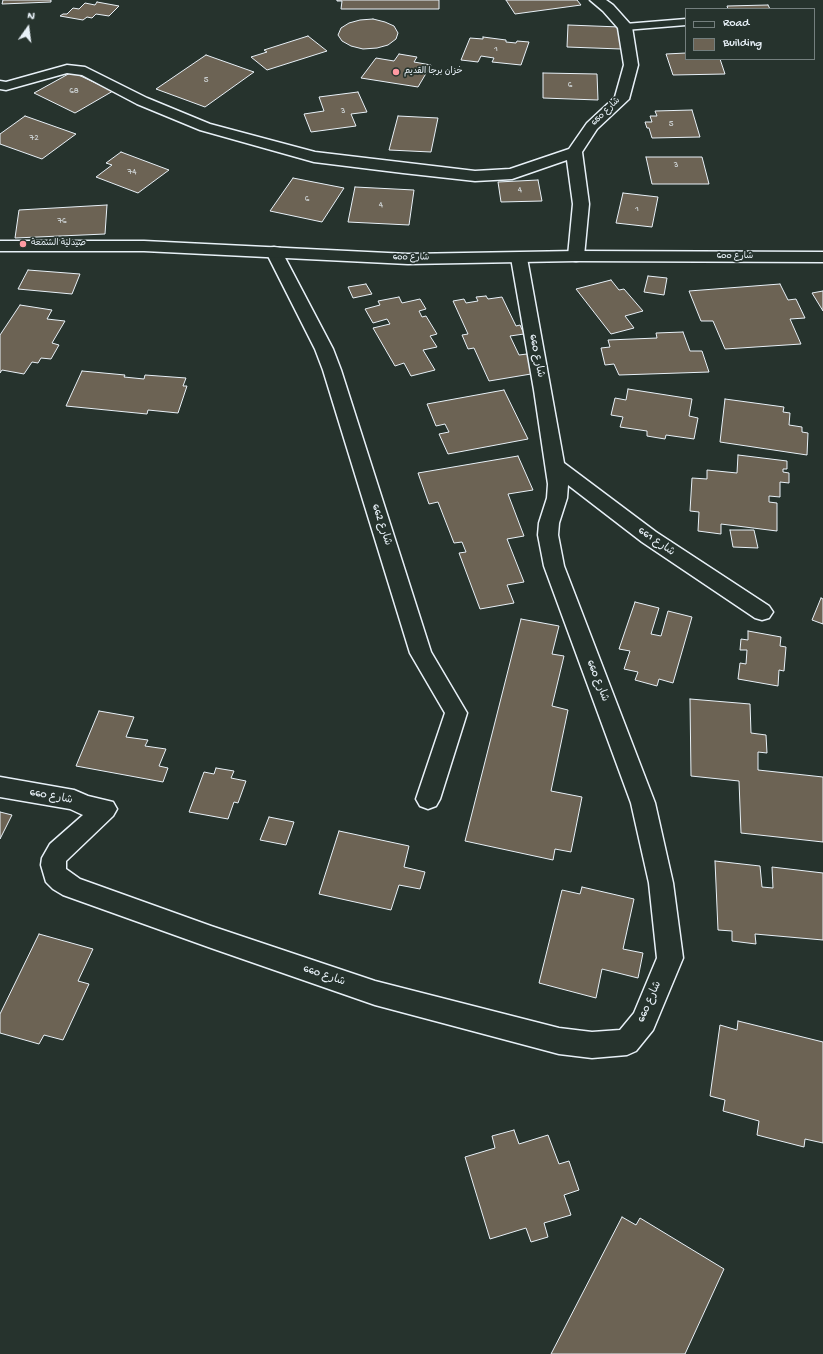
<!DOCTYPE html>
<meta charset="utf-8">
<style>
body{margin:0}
#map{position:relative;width:823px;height:1354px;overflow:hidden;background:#26332d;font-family:"Gochi Hand",sans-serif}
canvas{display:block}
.legend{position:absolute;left:685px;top:8px;width:130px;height:52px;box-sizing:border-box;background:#26332d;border:1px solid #747f7e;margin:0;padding:5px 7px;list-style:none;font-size:12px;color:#e8f1f8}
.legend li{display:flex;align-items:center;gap:8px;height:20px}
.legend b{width:20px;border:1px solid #747f7e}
.north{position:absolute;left:8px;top:8px;width:40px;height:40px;-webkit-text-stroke:3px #26332d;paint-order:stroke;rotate:14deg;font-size:11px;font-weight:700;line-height:16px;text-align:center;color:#e8f1f8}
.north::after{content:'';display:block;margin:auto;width:14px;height:18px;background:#e8f1f8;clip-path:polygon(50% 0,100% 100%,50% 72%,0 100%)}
</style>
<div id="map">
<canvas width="823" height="1354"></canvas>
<ul class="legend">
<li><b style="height:5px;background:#26332d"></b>Road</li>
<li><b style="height:11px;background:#6c6354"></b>Building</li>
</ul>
<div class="north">N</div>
</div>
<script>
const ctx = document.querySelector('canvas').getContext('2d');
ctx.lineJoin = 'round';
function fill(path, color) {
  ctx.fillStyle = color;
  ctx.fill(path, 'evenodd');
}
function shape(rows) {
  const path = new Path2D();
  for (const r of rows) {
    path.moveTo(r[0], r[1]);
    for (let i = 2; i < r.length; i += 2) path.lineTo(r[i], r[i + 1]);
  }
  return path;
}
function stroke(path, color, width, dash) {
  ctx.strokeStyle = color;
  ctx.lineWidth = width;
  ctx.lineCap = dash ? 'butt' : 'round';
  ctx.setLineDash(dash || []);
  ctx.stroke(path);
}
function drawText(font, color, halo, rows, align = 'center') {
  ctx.font = font + ' "Gochi Hand","Playpen Sans Arabic",sans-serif';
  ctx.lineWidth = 3.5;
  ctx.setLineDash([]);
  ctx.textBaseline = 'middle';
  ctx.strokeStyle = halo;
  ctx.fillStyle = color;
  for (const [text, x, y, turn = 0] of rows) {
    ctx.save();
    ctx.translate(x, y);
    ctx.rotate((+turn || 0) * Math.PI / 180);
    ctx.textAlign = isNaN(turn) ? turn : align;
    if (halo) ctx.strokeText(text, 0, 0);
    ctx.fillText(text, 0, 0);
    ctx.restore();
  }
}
const building = shape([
 [3,0,51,0,51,2,2,4,3,0],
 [337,0,439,0,439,9,341,9,342,1,337,1,337,0],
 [506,0,577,0,581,5,515,14,506,0],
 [97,2,119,6,109,16,96,14,92,18,87,17,83,20,60,16,63,14,67,14,73,8,79,9,85,3,95,5,97,2],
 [768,5,770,9,728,9,727,6,768,5],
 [373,19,385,22,394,26,398,33,396,39,388,45,377,48,363,49,351,46,342,41,338,35,341,28,349,23,360,20,373,19],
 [568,25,620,27,621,49,567,47,568,25],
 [308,36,327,51,267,70,251,57,267,52,264,50,308,36],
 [483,37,506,40,506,42,516,43,517,41,529,42,521,65,492,62,494,58,481,56,478,62,461,60,470,38,483,39,483,37],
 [686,53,686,59,720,59,725,74,673,75,666,54,686,53],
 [399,54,417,57,414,62,431,65,418,87,361,78,376,58,394,61,399,54],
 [206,55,254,72,205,107,156,89,206,55],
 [72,72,113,91,75,113,34,93,72,72],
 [543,73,597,74,598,100,543,98,543,73],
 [358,92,367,112,351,114,356,126,311,132,304,114,324,111,319,97,358,92],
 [692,110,700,137,652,138,649,128,647,128,645,122,652,122,650,116,657,116,655,111,692,110],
 [25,116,76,134,42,159,0,144,0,134,25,116],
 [398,116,438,118,431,152,389,150,398,116],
 [121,152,169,170,138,193,96,177,112,165,106,163,121,152],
 [646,157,702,157,709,184,652,184,646,157],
 [293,178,344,188,322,222,270,211,293,178],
 [538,180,542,201,501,202,498,182,538,180],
 [355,187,414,190,409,225,348,222,355,187],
 [623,193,658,197,652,227,616,223,623,193],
 [107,205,105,234,15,238,19,210,107,205],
 [28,270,80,274,72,294,18,289,28,270],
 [648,276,667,278,664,295,644,292,648,276],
 [611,280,619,290,624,289,643,311,625,316,634,328,611,334,576,289,611,280],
 [366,284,372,294,353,298,348,287,366,284],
 [780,284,788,300,796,299,805,318,790,319,801,344,725,349,713,321,701,321,689,291,780,284],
 [823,291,823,311,812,293,823,291],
 [486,296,488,299,502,297,516,326,520,325,524,334,510,336,519,355,527,354,537,373,489,381,474,348,468,349,462,335,468,334,453,301,464,299,466,303,478,301,476,297,486,296],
 [399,297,402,303,420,299,426,309,419,311,422,317,426,316,437,334,430,336,437,347,423,350,435,370,411,376,404,363,395,366,373,328,390,324,387,319,373,323,365,309,380,305,378,301,399,297],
 [20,305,52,310,47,319,65,321,52,343,59,345,51,359,41,358,38,363,32,362,24,374,2,370,0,373,0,335,20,305],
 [683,332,690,351,702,351,709,372,619,375,614,364,605,365,601,348,610,347,608,340,657,338,656,333,683,332],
 [82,371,125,375,124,377,144,379,145,375,186,378,183,386,187,386,178,413,148,410,147,414,66,406,82,371],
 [628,389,692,399,689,416,698,418,694,439,666,435,665,439,647,436,647,431,620,427,623,417,611,415,615,398,626,400,628,389],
 [504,390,528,439,448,454,439,434,449,432,445,424,436,426,427,404,504,390],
 [725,399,784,407,783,412,790,413,789,425,802,427,802,432,808,433,807,455,720,442,725,399],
 [738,455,787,461,787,469,783,469,783,472,789,473,789,483,780,482,780,497,769,496,769,502,777,503,777,531,721,524,721,534,698,531,699,512,690,511,692,478,707,479,707,470,737,473,738,455],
 [518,456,533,490,508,494,524,536,507,539,524,582,507,585,514,603,480,609,459,553,466,552,462,542,454,543,438,502,429,504,418,473,518,456],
 [730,530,754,530,758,548,733,547,730,530],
 [821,598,823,599,823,624,812,620,821,598],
 [635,602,659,608,651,634,661,636,668,611,692,617,673,683,659,679,657,686,635,680,638,672,624,669,630,651,619,649,635,602],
 [521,619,559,626,552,654,564,656,552,706,568,710,551,791,582,797,571,852,555,849,553,860,465,841,521,619],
 [748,631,781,637,780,646,786,647,784,671,779,670,778,686,738,679,740,663,746,664,747,650,740,650,741,639,748,640,748,631],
 [690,699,750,704,751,733,766,735,767,753,758,752,758,770,823,777,823,842,741,833,739,781,691,776,690,699],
 [99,711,134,717,126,737,148,740,145,746,166,749,159,766,168,768,163,782,76,766,99,711],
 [216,768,234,771,231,778,246,781,238,803,234,802,228,819,189,812,204,772,214,774,216,768],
 [0,812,12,815,0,839,0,812],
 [269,817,294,822,286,845,260,840,269,817],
 [339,831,409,846,404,867,425,872,420,889,399,885,391,910,319,894,339,831],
 [715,861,760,866,762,887,773,888,772,867,823,873,823,940,755,934,756,944,732,941,732,931,718,930,715,861],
 [582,887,634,899,623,949,643,953,638,978,602,969,596,998,539,983,562,890,580,894,582,887],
 [39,934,93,949,78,981,89,984,63,1040,44,1035,39,1044,0,1033,0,1014,39,934],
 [738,1021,823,1042,823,1143,805,1139,804,1147,757,1135,759,1121,723,1111,725,1100,710,1096,720,1025,737,1030,738,1021],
 [514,1130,519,1144,548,1135,559,1164,569,1161,579,1190,564,1195,571,1215,544,1223,548,1237,531,1242,526,1228,490,1239,465,1157,495,1148,492,1136,514,1130],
 [622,1217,636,1225,640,1218,724,1269,685,1354,551,1354,622,1217]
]);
const lane = shape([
 [686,19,686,25,625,30,621,29,619,27,621,25,625,24,686,19]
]);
const street = shape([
 [590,0,606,0,613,5,630,24,632,27,638,65,629,99,597,129,582,152,589,204,584,256,582,260,576,261,570,260,568,256,573,204,567,160,512,179,475,181,403,173,314,162,200,130,137,104,82,75,67,73,6,90,0,89,0,81,6,82,67,65,85,67,147,98,210,124,315,152,475,171,510,169,569,149,587,123,615,97,624,65,618,28,603,11,590,0],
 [274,247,280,248,282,252,333,349,341,370,431,652,467,713,440,799,436,806,428,809,420,806,416,799,445,713,410,653,323,370,315,349,266,252,268,248,274,247],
 [519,253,525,254,527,258,564,463,656,532,769,606,773,612,769,618,762,620,755,618,642,542,568,485,567,498,559,523,558,535,564,566,655,803,673,883,683,958,653,1030,636,1051,627,1055,592,1058,559,1054,375,1005,211,948,63,895,53,889,46,882,41,865,42,858,50,844,83,815,70,809,0,797,0,777,74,790,88,796,113,802,117,809,113,816,66,861,66,869,80,879,211,926,375,981,559,1028,592,1032,620,1030,634,1013,657,958,649,883,631,803,544,566,538,535,539,523,547,498,548,484,534,390,511,258,513,254,519,253]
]);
const secondary = shape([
 [0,241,144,241,408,254,576,251,823,252,823,262,576,261,408,264,144,251,0,251,0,241]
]);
const markers = [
 [396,72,4,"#ff9aa2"],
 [23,244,4,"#ff9aa2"]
];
const numberNames = [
 ["1",496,50],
 ["5",206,81],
 ["6",570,86],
 ["68",74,92],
 ["3",343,112],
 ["5",671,125],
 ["72",34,139],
 ["3",676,166],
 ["74",132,173],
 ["4",520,191],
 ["6",307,200],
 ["4",381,206],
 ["1",637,210],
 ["76",62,222]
];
const farPoinames = [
 ["خزان برجا القديم",404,72],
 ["صيدلية الشمعة",31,244]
];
const farStreetnames = [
 ["شارع 650",606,112,-44],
 ["شارع 600",735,257],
 ["شارع 600",411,258,1]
];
const streetNames = [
 ["شارع 660",536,356,79],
 ["شارع 662",381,525,72],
 ["شارع 661",656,542,35],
 ["شارع 660",597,681,69],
 ["شارع 660",51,797,11],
 ["شارع 660",324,976,19],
 ["شارع 660",650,1002,-66]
];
fill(building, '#6c6354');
stroke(building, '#e8f1f8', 1);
stroke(lane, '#e8f1f8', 3);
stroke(street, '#e8f1f8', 3);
stroke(secondary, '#e8f1f8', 3);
fill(lane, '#26332d');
fill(street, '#26332d');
fill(secondary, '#26332d');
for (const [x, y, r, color] of markers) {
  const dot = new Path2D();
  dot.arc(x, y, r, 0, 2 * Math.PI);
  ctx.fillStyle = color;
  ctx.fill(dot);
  stroke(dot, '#26332d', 1.5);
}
drawText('9px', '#c9cecf', null, numberNames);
drawText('9px', '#e8f1f8', '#26332d', farPoinames, 'left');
drawText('9px', '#e8f1f8', '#26332d', farStreetnames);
drawText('11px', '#e8f1f8', '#26332d', streetNames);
</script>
